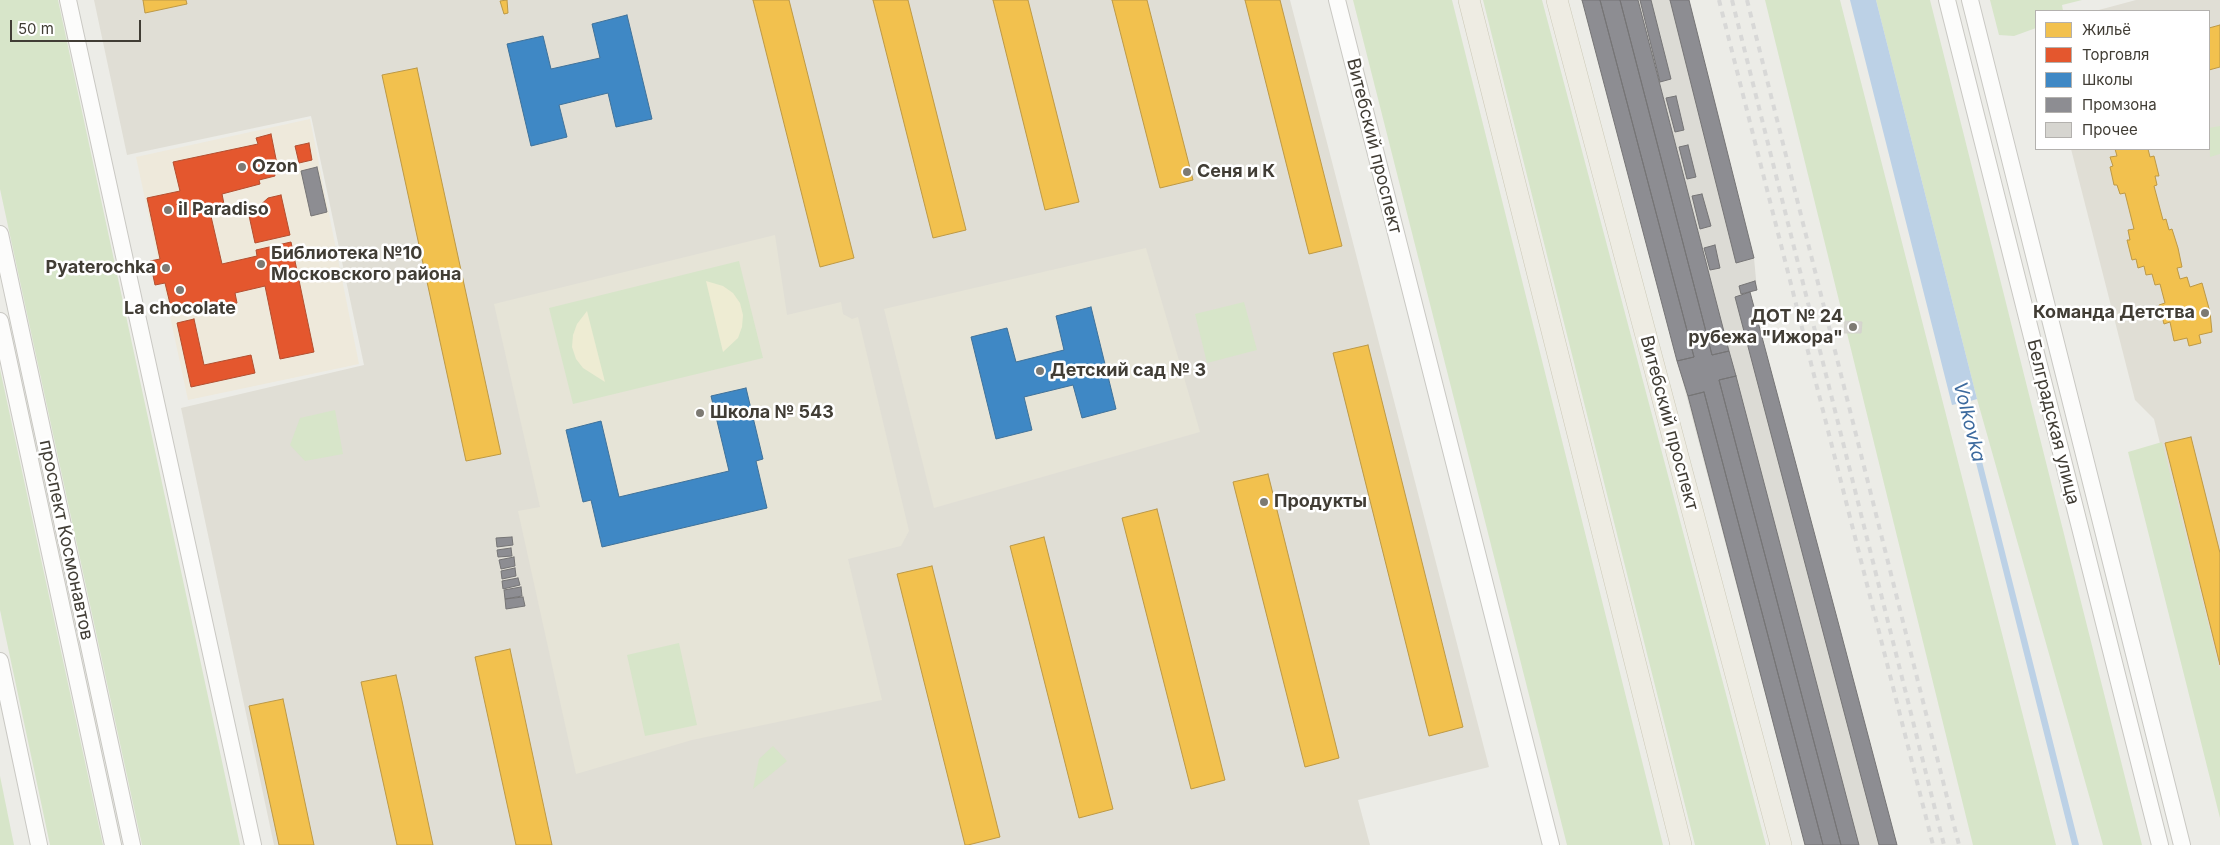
<!DOCTYPE html>
<meta charset="utf-8">
<style>
body{margin:0}
#map{position:relative;width:2220px;height:845px;overflow:hidden;background:#ecece7;font-family:Inter,sans-serif}
canvas{display:block}
.legend{position:absolute;left:2035px;top:10px;width:175px;height:140px;box-sizing:border-box;background:#fff;border:1px solid #b3b1ae;margin:0;padding:6px 9px;list-style:none;font-size:15px;color:#413d35}
.legend li{display:flex;align-items:center;gap:10px;height:25px}
.legend b{width:25px;border:1px solid #b3b1ae}
.scale{position:absolute;left:10px;top:20px;width:131px;height:22px;box-sizing:border-box;border:2px solid #413d35;border-top:0;padding-left:6px;font-size:15px;line-height:18px;white-space:nowrap;color:#413d35;-webkit-text-stroke:4px #fff;paint-order:stroke}
</style>
<div id="map">
<canvas width="2220" height="845"></canvas>
<ul class="legend">
<li><b style="height:14px;background:#f2c14e"></b>Жильё</li>
<li><b style="height:14px;background:#e4572e"></b>Торговля</li>
<li><b style="height:14px;background:#3f88c5"></b>Школы</li>
<li><b style="height:14px;background:#8d8d92"></b>Промзона</li>
<li><b style="height:14px;background:#d6d5d0"></b>Прочее</li>
</ul>
<div class="scale">50 m</div>
</div>
<script>
const ctx = document.querySelector('canvas').getContext('2d');
ctx.lineJoin = 'round';
function fill(path, color) {
  ctx.fillStyle = color;
  ctx.fill(path, 'evenodd');
}
function shape(rows) {
  const path = new Path2D();
  for (const r of rows) {
    path.moveTo(r[0], r[1]);
    for (let i = 2; i < r.length; i += 2) path.lineTo(r[i], r[i + 1]);
  }
  return path;
}
function stroke(path, color, width, dash) {
  ctx.strokeStyle = color;
  ctx.lineWidth = width;
  ctx.lineCap = dash ? 'butt' : 'round';
  ctx.setLineDash(dash || []);
  ctx.stroke(path);
}
function drawText(font, color, halo, rows, align = 'center') {
  ctx.font = font + ' Inter,sans-serif';
  ctx.lineWidth = 5;
  ctx.setLineDash([]);
  ctx.textBaseline = 'middle';
  ctx.strokeStyle = halo;
  ctx.fillStyle = color;
  for (const [text, x, y, turn = 0] of rows) {
    ctx.save();
    ctx.translate(x, y);
    ctx.rotate((+turn || 0) * Math.PI / 180);
    ctx.textAlign = isNaN(turn) ? turn : align;
    if (halo) ctx.strokeText(text, 0, 0);
    ctx.fillText(text, 0, 0);
    ctx.restore();
  }
}
const residential = shape([
 [94,0,1290,0,1489,767,1358,800,1370,845,274,845,181,408,364,365,311,116,127,155],
 [2136,0,2220,0,2220,688,2154,419,2135,400,2071,149,2209,149,2209,11,2095,11]
]);
const commercial = shape([
 [310,119,359,364,188,400,136,157]
]);
const industrial = shape([
 [1582,0,1689,0,1754,258,1757,290,1750,292,1897,845,1805,845]
]);
const education = shape([
 [775,235,787,315,841,302,843,314,852,319,858,317,909,531,901,546,848,559,882,700,692,740,576,774,518,511,540,507,494,304],
 [1146,248,1200,432,934,508,884,309]
]);
const green = shape([
 [0,0,58,0,240,845,142,845,0,189],
 [1353,0,1452,0,1663,845,1567,845],
 [1483,0,1542,0,1766,845,1695,845],
 [1765,0,1840,0,2056,845,1973,845],
 [1876,0,1930,0,2142,845,2103,845,1977,399],
 [1990,0,2082,0,2062,5,2063,11,2036,11,2036,28,2014,36,1999,35],
 [2220,126,2220,154,2210,157,2209,128],
 [739,261,763,358,573,404,549,308],
 [1244,302,1257,350,1207,363,1195,314],
 [0,369,36,536,103,845,50,845,42,807,0,610],
 [335,410,343,454,305,461,290,445,300,418],
 [2162,442,2220,671,2220,818,2128,452],
 [679,643,697,725,645,736,627,655],
 [773,746,787,761,753,789,759,759],
 [0,776,14,845,0,845]
]);
const sand = shape([
 [706,281,723,286,733,293,740,303,743,315,742,327,738,338,723,352],
 [587,311,605,382,583,368,576,359,572,347,573,335,577,324]
]);
const water = shape([
 [1850,0,1876,0,1977,399,1967,402,2079,845,2072,845,1961,403,1952,405]
]);
const homes = shape([
 [143,0,186,0,187,4,145,13,143,0],
 [507,0,508,13,504,14,500,1,507,0],
 [753,0,789,0,854,258,820,267,753,0],
 [873,0,908,0,966,230,933,238,873,0],
 [993,0,1028,0,1079,202,1045,210,993,0],
 [1112,0,1147,0,1193,180,1160,188,1112,0],
 [1245,0,1280,0,1342,246,1309,254,1245,0],
 [2220,25,2220,67,2209,70,2209,28,2220,25],
 [417,68,501,454,466,461,382,75,417,68],
 [2115,149,2148,149,2150,157,2154,156,2159,176,2155,176,2157,185,2154,186,2163,220,2166,219,2169,230,2172,229,2178,248,2182,267,2177,268,2180,279,2187,277,2190,287,2202,283,2210,312,2212,332,2199,335,2201,343,2189,346,2187,338,2174,341,2170,322,2164,324,2159,305,2165,303,2160,284,2155,285,2152,274,2146,275,2144,266,2138,268,2136,259,2132,260,2127,240,2130,240,2128,230,2134,229,2125,193,2120,194,2117,185,2114,185,2110,167,2113,166,2110,157,2117,156,2115,149],
 [1368,345,1463,727,1429,736,1333,353,1368,345],
 [2191,437,2220,553,2220,665,2165,443,2191,437],
 [1268,474,1339,758,1305,767,1233,482,1268,474],
 [1157,509,1225,780,1191,789,1122,518,1157,509],
 [1044,537,1113,809,1079,818,1010,546,1044,537],
 [932,566,1000,837,968,845,965,845,897,574,932,566],
 [510,649,552,845,516,845,481,685,475,657,510,649],
 [396,675,402,701,433,845,397,845,361,682,396,675],
 [283,699,304,798,314,845,279,845,249,706,283,699]
]);
const shops = shape([
 [271,134,278,169,274,170,275,176,259,180,260,184,222,194,225,209,210,212,222,264,257,256,256,250,291,242,314,352,280,359,265,286,235,293,237,303,190,313,189,309,172,312,165,283,155,285,150,261,160,259,147,198,180,191,173,162,258,144,256,138,271,134],
 [309,143,312,160,299,163,295,146,309,143],
 [281,195,290,235,255,243,248,211,256,209,268,198,281,195],
 [194,319,204,365,251,355,255,373,191,387,177,323,194,319]
]);
const schools = shape([
 [627,15,652,119,616,127,608,93,559,105,567,137,531,146,507,44,543,36,551,69,600,58,592,24,627,15],
 [1091,307,1116,409,1082,418,1073,385,1024,397,1032,430,996,439,971,337,1007,328,1016,362,1064,350,1056,316,1091,307],
 [746,388,763,459,756,461,767,508,602,547,591,500,583,502,566,430,601,421,619,497,729,471,711,396,746,388]
]);
const industry = shape([
 [1582,0,1600,0,1694,357,1677,361,1582,0],
 [1600,0,1620,0,1712,355,1729,351,1736,376,1719,380,1841,845,1823,845,1704,392,1688,396,1677,361,1694,357,1600,0],
 [1620,0,1638,0,1729,351,1712,355,1620,0],
 [1640,0,1651,0,1671,79,1660,82,1640,0],
 [1670,0,1689,0,1754,258,1736,263,1670,0],
 [1676,96,1684,130,1675,132,1666,98,1676,96],
 [1688,145,1696,177,1687,179,1679,147,1688,145],
 [317,167,327,212,311,216,301,171,317,167],
 [1702,194,1711,226,1700,229,1692,196,1702,194],
 [1715,245,1720,268,1710,270,1704,248,1715,245],
 [1755,281,1757,290,1741,294,1739,286,1755,281],
 [1750,292,1841,633,1897,845,1879,845,1735,297,1750,292],
 [1736,376,1859,845,1841,845,1719,380,1736,376],
 [1704,392,1823,845,1805,845,1688,396,1704,392],
 [512,537,513,545,497,547,496,538,512,537],
 [511,548,512,556,498,557,497,550,511,548],
 [514,557,515,566,501,569,499,560,514,557],
 [515,568,516,576,502,579,501,571,515,568],
 [518,578,520,585,503,589,502,581,518,578],
 [521,587,522,596,505,599,504,590,521,587],
 [523,597,525,606,506,609,505,599,523,597]
]);
const building = shape([
 [1845,321,1862,322,1861,333,1844,333,1845,321]
]);
const minor = shape([
 [68,0,253,845],
 [1337,0,1551,845],
 [1947,0,2160,845],
 [1970,0,2182,845],
 [0,234,132,845],
 [0,321,113,845],
 [0,661,39,845]
]);
const major = shape([
 [1469,0,1681,845],
 [1557,0,1781,845]
]);
const rail = shape([
 [1719,0,1933,845],
 [1732,0,1944,845],
 [1747,0,1959,845]
]);
const markers = [
 [242,167,5,"#7d7a73"],
 [1187,172,5,"#7d7a73"],
 [168,210,5,"#7d7a73"],
 [261,264,5,"#7d7a73"],
 [166,268,5,"#7d7a73"],
 [180,290,5,"#7d7a73"],
 [2205,313,5,"#7d7a73"],
 [1853,327,5,"#7d7a73"],
 [1040,371,5,"#7d7a73"],
 [700,413,5,"#7d7a73"],
 [1264,502,5,"#7d7a73"]
];
const streetNames = [
 ["Витебский проспект",1374,146,76],
 ["Белградская улица",2053,422,76],
 ["Витебский проспект",1669,423,75],
 ["проспект Космонавтов",66,540,78]
];
const poiNames = [
 ["Ozon",252,167],
 ["Сеня и К",1197,172],
 ["il Paradiso",178,210],
 ["Библиотека №10",271,254],
 ["Московского района",271,275],
 ["Pyaterochka",156,268,"right"],
 ["La chocolate",180,309,"center"],
 ["Команда Детства",2195,313,"right"],
 ["ДОТ № 24",1843,317,"right"],
 ["рубежа \"Ижора\"",1843,338,"right"],
 ["Детский сад № 3",1050,371],
 ["Школа № 543",710,413],
 ["Продукты",1274,502]
];
const waterNames = [
 ["Volkovka",1969,422,76]
];
fill(residential, '#e0ded5');
fill(commercial, '#eee9db');
fill(industrial, '#dcdbd5');
fill(education, '#e6e4d7');
fill(green, '#d7e5c9');
fill(sand, '#eeecd3');
fill(water, '#bcd1e6');
fill(homes, '#f2c14e');
stroke(homes, '#bd9946', 1);
fill(shops, '#e4572e');
stroke(shops, '#b34f30', 1);
fill(schools, '#3f88c5');
stroke(schools, '#40729a', 1);
fill(industry, '#8d8d92');
stroke(industry, '#767576', 1);
fill(building, '#d6d5d0');
stroke(building, '#d4d3cd', 1);
stroke(minor, '#c9c8c3', 18);
stroke(major, '#ccc9b7', 22);
stroke(minor, '#fcfcfb', 16);
stroke(major, '#eeece3', 21);
stroke(rail, '#d8d8d7', 4, [6, 6]);
for (const [x, y, r, color] of markers) {
  const dot = new Path2D();
  dot.arc(x, y, r, 0, 2 * Math.PI);
  ctx.fillStyle = color;
  ctx.fill(dot);
  stroke(dot, '#fff', 2);
}
drawText('18px', '#413d35', '#fff', streetNames);
drawText('bold 18px', '#413d35', '#fff', poiNames, 'left');
drawText('italic 19px', '#3c6a9e', '#fff', waterNames);
</script>
